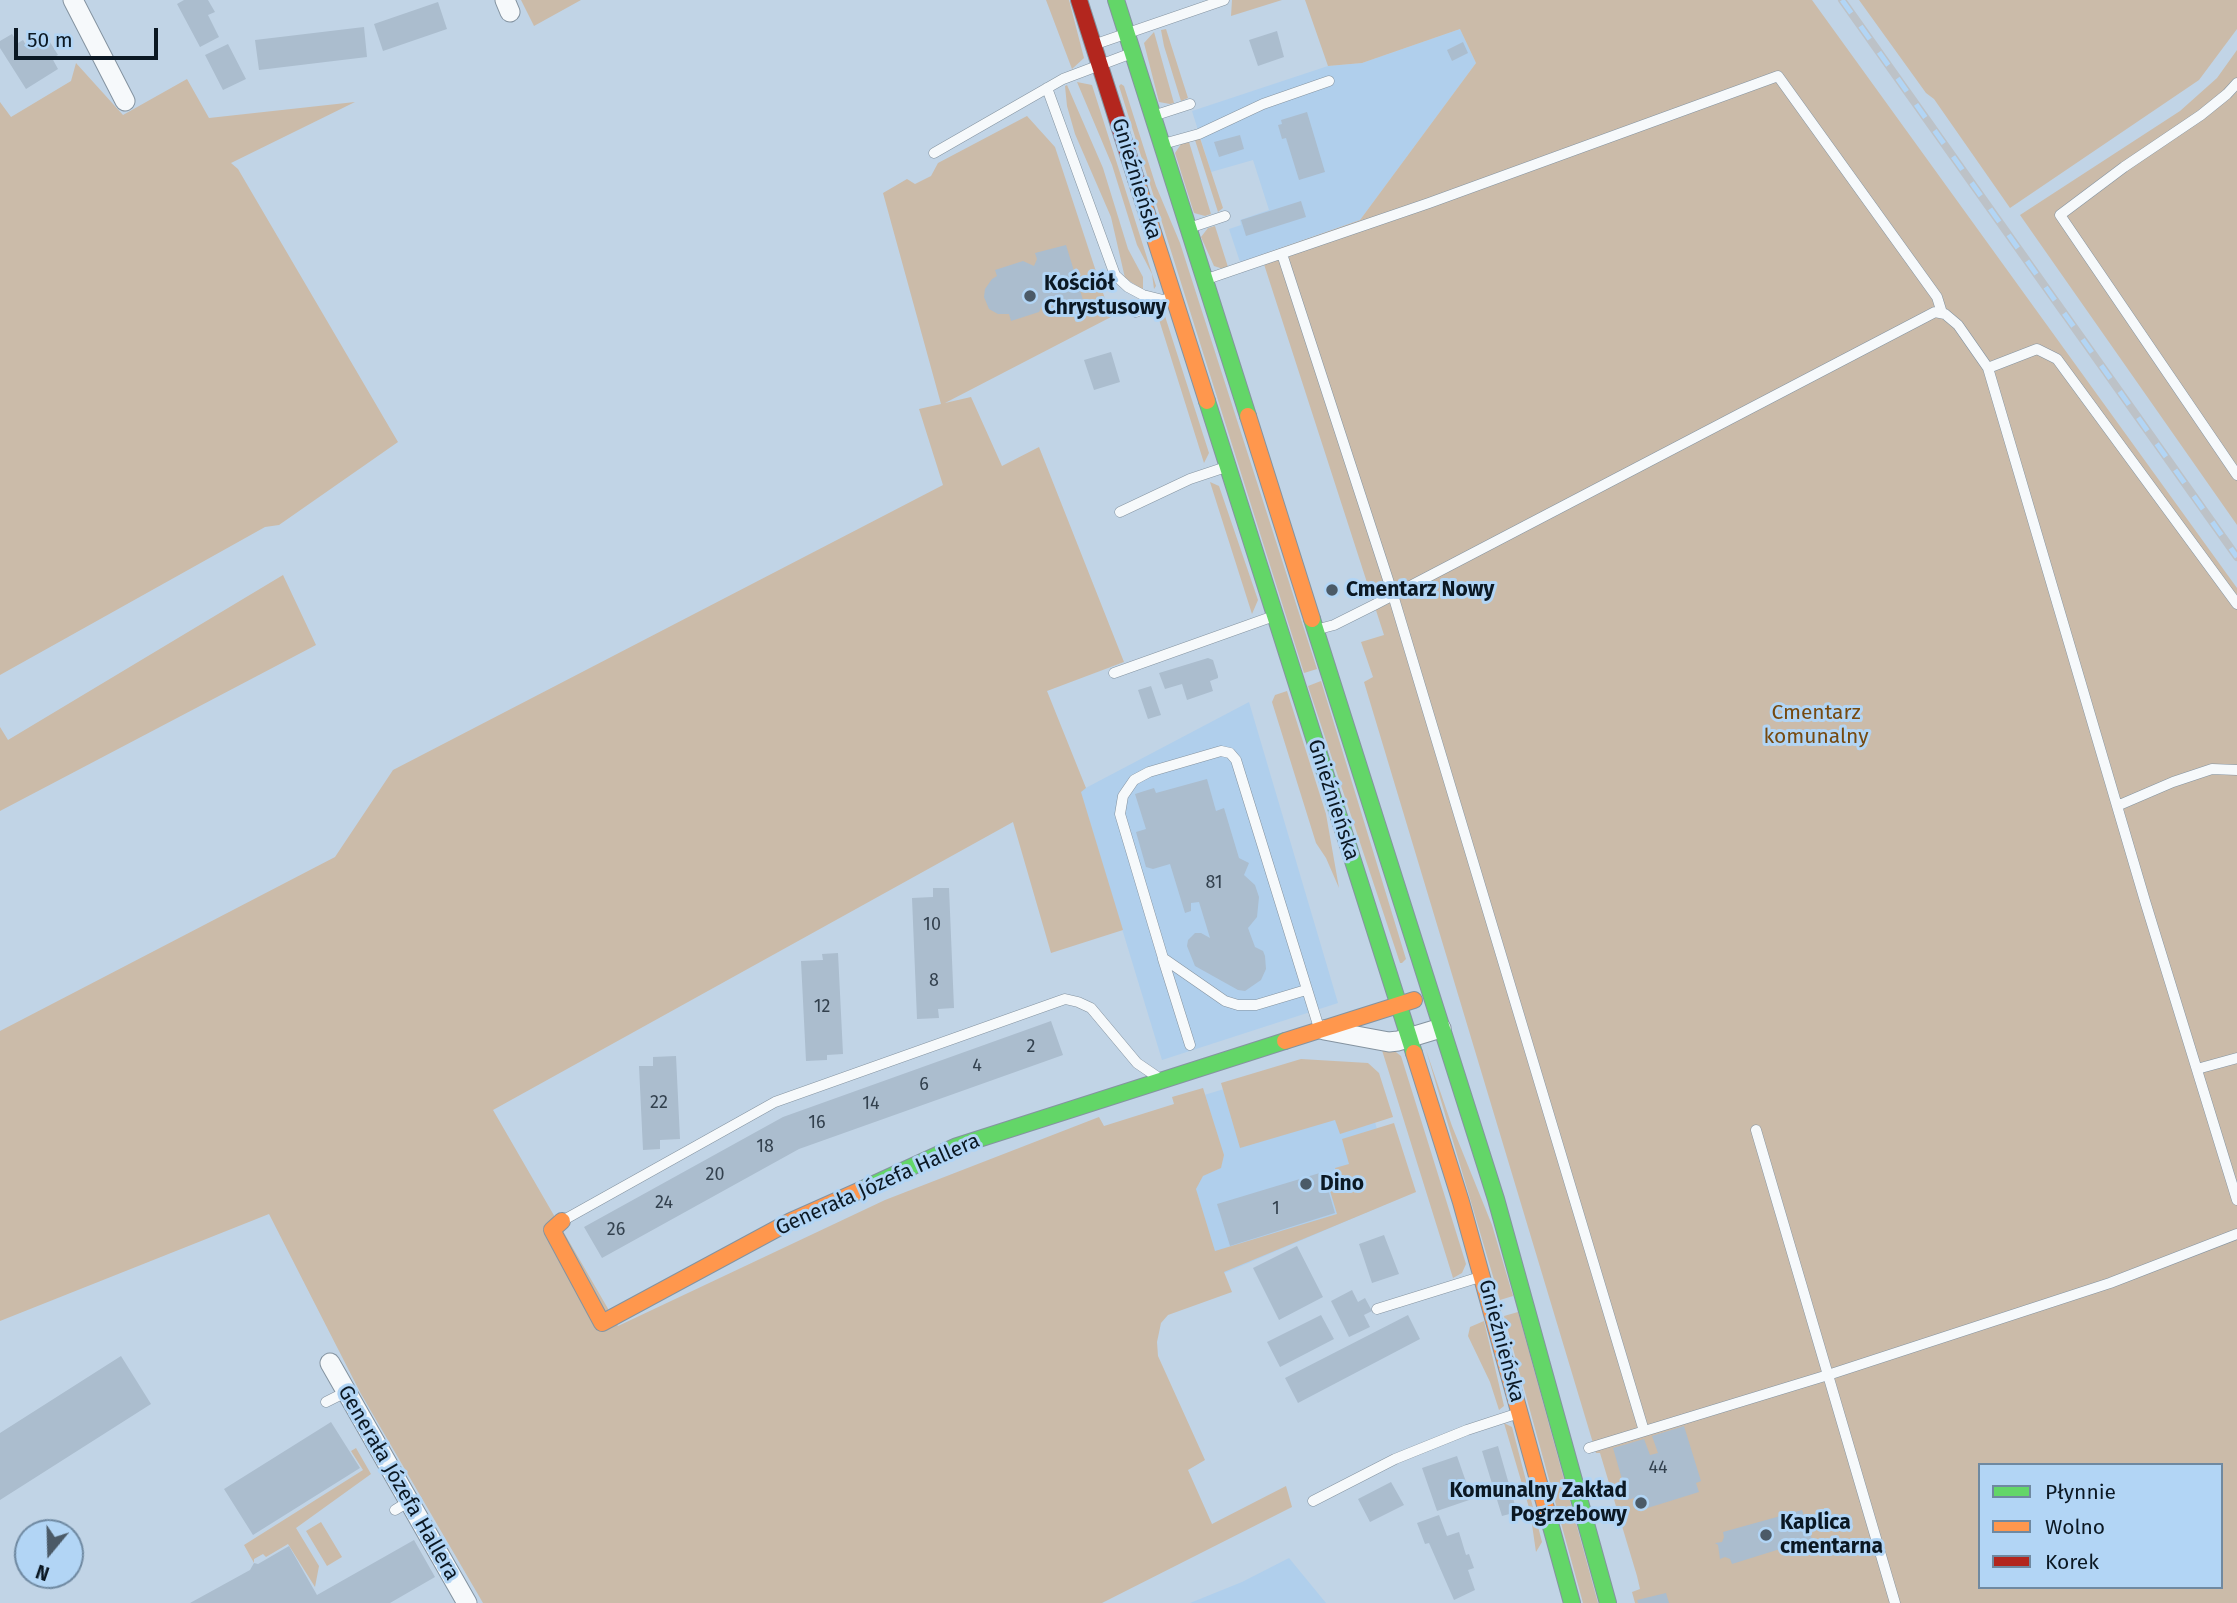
<!DOCTYPE html>
<meta charset="utf-8">
<style>
body{margin:0}
#map{position:relative;width:2237px;height:1603px;overflow:hidden;background:#c1d4e6;font-family:"Fira Sans",sans-serif}
canvas{display:block}
.legend{position:absolute;left:1978px;top:1463px;width:245px;height:126px;box-sizing:border-box;background:#b2d5f5;border:2px solid #6f89a1;margin:0;padding:9px 12px;list-style:none;font-size:21px;color:#0b1823}
.legend li{display:flex;align-items:center;gap:14px;height:35px}
.legend b{width:35px;border:2px solid #6f89a1}
.north{position:absolute;left:14px;top:1519px;width:70px;height:70px;box-sizing:border-box;background:#b2d5f5;border:2px solid #6f89a1;border-radius:50%;rotate:199deg;font-size:19px;font-weight:700;line-height:28px;text-align:center;color:#0b1823}
.north::after{content:'';display:block;margin:auto;width:24px;height:32px;background:#4b5a67;clip-path:polygon(50% 0,100% 100%,50% 72%,0 100%)}
.scale{position:absolute;left:14px;top:28px;width:144px;height:32px;box-sizing:border-box;border:4px solid #0b1823;border-top:0;padding-left:9px;font-size:21px;line-height:24px;white-space:nowrap;color:#0b1823;-webkit-text-stroke:5px #b2d5f5;paint-order:stroke}
</style>
<div id="map">
<canvas width="2237" height="1603"></canvas>
<ul class="legend">
<li><b style="height:9px;background:#63d668"></b>Płynnie</li>
<li><b style="height:9px;background:#ff974d"></b>Wolno</li>
<li><b style="height:9px;background:#b3261e"></b>Korek</li>
</ul>
<div class="north">N</div>
<div class="scale">50 m</div>
</div>
<script>
const ctx = document.querySelector('canvas').getContext('2d');
ctx.lineJoin = 'round';
function fill(path, color) {
  ctx.fillStyle = color;
  ctx.fill(path, 'evenodd');
}
function shape(rows) {
  const path = new Path2D();
  for (const r of rows) {
    path.moveTo(r[0], r[1]);
    for (let i = 2; i < r.length; i += 2) path.lineTo(r[i], r[i + 1]);
  }
  return path;
}
function stroke(path, color, width, dash) {
  ctx.strokeStyle = color;
  ctx.lineWidth = width;
  ctx.lineCap = dash ? 'butt' : 'round';
  ctx.setLineDash(dash || []);
  ctx.stroke(path);
}
function drawText(font, color, halo, rows, align = 'center') {
  ctx.font = font + ' "Fira Sans",sans-serif';
  ctx.lineWidth = 6;
  ctx.setLineDash([]);
  ctx.textBaseline = 'middle';
  ctx.strokeStyle = halo;
  ctx.fillStyle = color;
  for (const [text, x, y, turn = 0] of rows) {
    ctx.save();
    ctx.translate(x, y);
    ctx.rotate((+turn || 0) * Math.PI / 180);
    ctx.textAlign = isNaN(turn) ? turn : align;
    if (halo) ctx.strokeText(text, 0, 0);
    ctx.fillText(text, 0, 0);
    ctx.restore();
  }
}
const built = shape([
 [1460,29,1476,63,1360,220,1240,262,1229,229,1241,225,1240,220,1269,210,1253,160,1211,172,1192,111,1328,66,1362,63],
 [1249,702,1338,1003,1162,1060,1080,791],
 [1312,1062,1365,1089,1398,1199,1213,1278,1175,1104],
 [1289,1558,1326,1603,1190,1603,1242,1582]
]);
const green = shape([
 [521,0,581,0,534,26],
 [1046,0,1069,0,1084,58,1072,69],
 [1232,0,1282,0,1231,16],
 [1305,0,1812,0,2237,588,2237,1603,1635,1603,1632,1592,1640,1589,1637,1576,1600,1453,1596,1453,1364,682,1373,677,1361,642,1384,635,1261,255,1360,220,1476,63,1460,29,1362,63,1328,66],
 [1980,1465,2221,1465,2221,1587,1980,1587],
 [1859,0,2237,0,2237,29,2199,80,2010,208,1934,99,1926,93],
 [1166,29,1188,98,1181,101,1164,46,1161,30],
 [1154,32,1174,103,1170,104,1159,102,1144,43],
 [2237,50,2237,525,2020,215,2180,111,2217,78],
 [76,63,123,115,187,79,209,118,355,102,231,163,238,169,398,442,279,525,265,527,0,675,0,102,11,117,71,81],
 [1077,82,1092,85,1156,286,1154,289,1152,274,1137,245,1112,165],
 [1121,84,1124,86,1156,186,1180,243,1317,669,1304,673,1119,86],
 [1067,85,1103,168,1128,249,1143,277,1143,290,1125,278,1111,217,1075,134,1067,106,1065,86],
 [1027,116,1055,147,1111,317,945,403,971,397,1002,466,1039,447,1124,662,1047,691,1086,788,1081,792,1123,930,1051,953,1013,822,493,1110,618,1326,885,1200,1099,1117,1104,1126,1174,1104,1172,1097,1203,1088,1224,1155,1221,1168,1203,1176,1196,1189,1215,1251,1337,1214,1328,1184,1339,1180,1335,1168,1349,1164,1342,1139,1394,1123,1416,1192,1224,1272,1232,1292,1168,1315,1161,1323,1157,1342,1158,1356,1205,1460,1188,1470,1212,1524,1286,1486,1292,1507,1102,1603,483,1603,361,1394,269,1214,0,1321,0,1031,335,857,393,770,943,485,919,409,941,404,883,193,907,179,915,184,931,176,938,163],
 [1200,138,1223,208,1218,212,1195,140],
 [1189,142,1211,214,1205,216,1194,213,1175,153,1181,144],
 [1215,226,1228,267,1223,269,1214,266,1201,237,1208,228],
 [1156,310,1164,313,1209,453,1204,463],
 [1210,482,1219,486,1258,600,1252,614],
 [283,575,316,645,0,811,0,727,8,740],
 [1321,681,1406,959,1402,963,1400,963,1308,686],
 [1287,691,1326,814,1339,888,1326,858,1316,843,1272,702,1275,695],
 [1381,1047,1392,1049,1401,1056,1466,1264,1462,1273,1453,1278],
 [1426,1050,1452,1126,1492,1225,1513,1296,1500,1300],
 [1301,1059,1368,1063,1379,1073,1393,1117,1340,1134,1335,1120,1240,1148,1221,1083],
 [1518,1312,1598,1603,1583,1603,1504,1316],
 [1484,1321,1504,1406,1499,1410,1490,1382,1468,1336,1470,1327],
 [1504,1423,1512,1427,1542,1542,1536,1552,1530,1511],
 [356,1448,371,1474,296,1528,319,1566,315,1587,288,1544,266,1557,263,1554,254,1559,254,1563,244,1545,363,1470,351,1451],
 [321,1522,342,1557,327,1566,306,1531]
]);
const building = shape([
 [184,0,208,0,215,12,208,15,219,37,200,47,177,4],
 [438,2,447,29,383,51,374,24],
 [364,27,367,57,259,70,255,40],
 [1277,31,1284,57,1258,66,1249,40],
 [12,34,18,43,23,40,26,45,45,34,58,55,52,58,58,69,26,89,0,48,0,41],
 [1463,42,1468,53,1452,61,1447,50],
 [228,44,246,79,223,90,205,55],
 [1307,112,1325,172,1299,180,1286,138,1282,139,1278,125,1282,124,1281,120],
 [1240,135,1244,149,1219,157,1214,142],
 [1301,201,1306,217,1246,236,1241,220],
 [1066,245,1083,300,1054,312,1051,302,1043,304,1039,312,1011,321,1009,314,998,314,989,309,984,297,985,289,992,279,997,276,995,270,1023,261,1034,266,1037,259,1035,253],
 [1111,352,1120,382,1094,390,1084,360],
 [1208,658,1213,660,1218,676,1218,678,1210,681,1213,691,1187,700,1182,684,1165,689,1159,673],
 [1151,686,1161,715,1148,719,1138,690],
 [1207,779,1216,811,1224,808,1239,858,1249,863,1244,875,1255,885,1259,897,1257,917,1248,928,1255,947,1263,951,1265,956,1266,969,1261,980,1245,991,1238,990,1195,966,1187,946,1188,940,1195,933,1201,933,1210,938,1199,902,1191,903,1191,911,1185,913,1170,864,1153,869,1146,867,1136,832,1146,829,1135,794,1154,788,1156,793],
 [933,888,949,888,954,1008,938,1009,939,1018,917,1019,912,898,933,897],
 [838,953,843,1054,827,1055,827,1060,806,1061,801,961,823,960,822,954],
 [1051,1021,1063,1055,799,1149,602,1258,584,1227,783,1117],
 [676,1056,680,1139,660,1140,660,1149,643,1150,639,1066,653,1066,653,1057],
 [1323,1172,1335,1213,1230,1246,1217,1204],
 [1384,1235,1399,1274,1372,1283,1359,1244],
 [1297,1246,1323,1297,1279,1320,1253,1268],
 [1352,1290,1358,1302,1365,1298,1372,1311,1364,1315,1370,1327,1349,1337,1331,1301],
 [1321,1315,1334,1339,1280,1367,1267,1342],
 [1408,1315,1420,1339,1298,1403,1285,1378],
 [121,1356,151,1404,0,1500,0,1433],
 [331,1422,360,1468,253,1535,224,1489],
 [1684,1426,1701,1481,1696,1483,1699,1492,1638,1511,1634,1498,1628,1500,1613,1448,1644,1439,1650,1455,1658,1453,1652,1436],
 [1498,1446,1517,1512,1502,1516,1482,1451],
 [1457,1456,1472,1499,1437,1511,1422,1468],
 [1391,1482,1404,1505,1370,1522,1358,1499],
 [1802,1510,1812,1539,1732,1564,1730,1559,1725,1557,1720,1559,1718,1545,1715,1543,1722,1542,1724,1537,1723,1532],
 [1439,1515,1447,1536,1459,1532,1466,1555,1469,1554,1474,1568,1468,1570,1475,1590,1454,1600,1429,1543,1425,1544,1417,1523],
 [414,1540,435,1577,390,1603,190,1603,250,1570,254,1563,258,1564,289,1546,317,1595],
 [1666,1593,1669,1603,1638,1603,1637,1600]
]);
const lane = shape([
 [1096,44,1224,0],
 [2237,83,2227,94,2201,115,2124,167,2060,215,2237,475],
 [1047,88,1115,275,1128,287,1143,295,1163,300,1170,298],
 [1153,116,1190,104],
 [1163,144,1199,134,1263,104,1329,81],
 [934,153,1063,79,1132,53],
 [1189,228,1225,216],
 [1282,254,1393,595,1644,1431],
 [1207,279,1429,203,1778,76,1937,297,1942,313],
 [1136,312,1163,300],
 [1988,368,2145,901,2237,1200],
 [1120,512,1190,479,1226,467],
 [1319,629,1334,625,1374,605,1935,312,1945,314,1958,325,1988,368,2037,349,2057,359,2237,604],
 [1114,673,1274,616],
 [2117,806,2173,782,2212,769,2237,770],
 [1163,959,1190,1045],
 [1306,990,1256,1005,1238,1005,1225,1001,1163,958,1120,814,1123,796,1134,780,1149,772,1221,751,1230,753,1236,760,1319,1028],
 [2197,1069,2237,1058],
 [1756,1130,1895,1603],
 [562,1221,775,1102,1065,999,1078,1002,1091,1008,1137,1063,1156,1076],
 [1377,1309,1480,1277],
 [326,1402,346,1392],
 [1589,1448,1828,1375,2110,1283,2237,1234],
 [1313,1501,1395,1459,1467,1430,1516,1414],
 [395,1510,408,1502]
]);
const street = shape([
 [73,0,125,101],
 [505,0,510,12],
 [1324,1030,1389,1042,1398,1041,1441,1028],
 [330,1363,467,1603]
]);
const fast = shape([
 [1116,0,1248,416],
 [1207,401,1414,1053],
 [1312,619,1496,1199,1608,1603],
 [863,1189,957,1146,1285,1041],
 [1547,1512,1572,1603]
]);
const slow = shape([
 [1136,179,1207,401],
 [1248,416,1312,619],
 [1285,1041,1414,1000],
 [1414,1053,1461,1202,1547,1512],
 [562,1221,552,1230,602,1323,791,1221,863,1189]
]);
const jam = shape([
 [1079,0,1136,179]
]);
const rail = shape([
 [1842,0,2237,557]
]);
const markers = [
 [1030,296,7,"#4b5a67"],
 [1332,590,7,"#4b5a67"],
 [1306,1184,7,"#4b5a67"],
 [1641,1503,7,"#4b5a67"],
 [1766,1535,7,"#4b5a67"]
];
const numberNames = [
 ["81",1214,883],
 ["10",932,925],
 ["8",934,981],
 ["12",822,1007],
 ["2",1031,1047],
 ["4",977,1066],
 ["6",924,1085],
 ["22",659,1103],
 ["14",871,1104],
 ["16",817,1123],
 ["18",765,1147],
 ["20",715,1175],
 ["24",664,1203],
 ["1",1276,1209],
 ["26",616,1230],
 ["44",1658,1468]
];
const streetNames = [
 ["Gnieźnieńska",1136,179,73],
 ["Gnieźnieńska",1333,800,72],
 ["Generała Józefa Hallera",878,1185,-24],
 ["Gnieźnieńska",1501,1341,75],
 ["Generała Józefa Hallera",398,1483,60]
];
const poiNames = [
 ["Kościół",1044,284],
 ["Chrystusowy",1044,308],
 ["Cmentarz Nowy",1346,590],
 ["Dino",1320,1184],
 ["Komunalny Zakład",1627,1491,"right"],
 ["Pogrzebowy",1627,1515,"right"],
 ["Kaplica",1780,1523],
 ["cmentarna",1780,1547]
];
const parkNames = [
 ["Cmentarz",1816,713],
 ["komunalny",1816,737]
];
fill(built, '#b0cfec');
fill(green, '#cbbba9');
fill(building, '#abbdce');
stroke(lane, '#8493a0', 11);
stroke(street, '#8493a0', 21);
stroke(fast, '#8493a0', 18);
stroke(slow, '#8493a0', 18);
stroke(jam, '#8493a0', 18);
stroke(lane, '#f6f9fb', 10);
stroke(street, '#f6f9fb', 19);
stroke(fast, '#63d668', 16);
stroke(slow, '#ff974d', 16);
stroke(jam, '#b3261e', 16);
stroke(rail, '#bdc2c7', 8);
stroke(rail, '#b2d5f5', 5, [16]);
for (const [x, y, r, color] of markers) {
  const dot = new Path2D();
  dot.arc(x, y, r, 0, 2 * Math.PI);
  ctx.fillStyle = color;
  ctx.fill(dot);
  stroke(dot, '#b2d5f5', 2.5);
}
drawText('18px', '#33414e', null, numberNames);
drawText('21px', '#0b1823', '#b2d5f5', streetNames);
drawText('bold 21px', '#0b1823', '#b2d5f5', poiNames, 'left');
drawText('21px', '#76490f', '#b2d5f5', parkNames);
</script>
